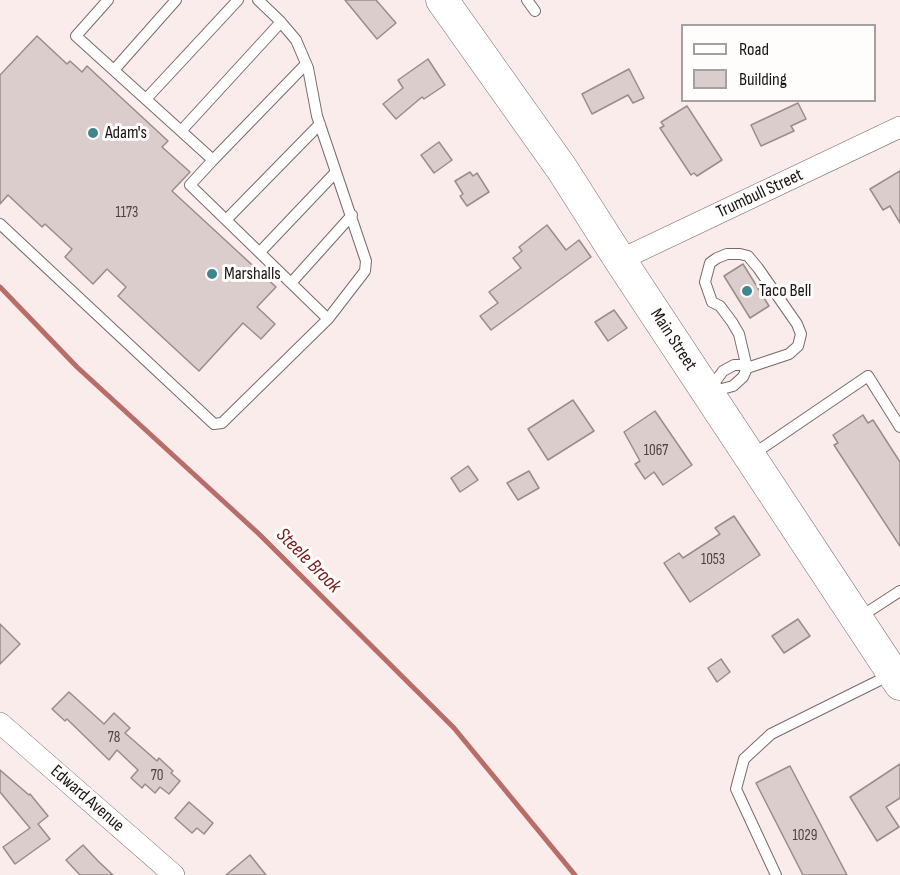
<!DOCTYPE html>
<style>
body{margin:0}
#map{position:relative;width:900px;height:875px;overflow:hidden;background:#faecea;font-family:"Sofia Sans Condensed",sans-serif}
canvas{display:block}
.legend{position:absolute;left:681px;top:24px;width:195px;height:78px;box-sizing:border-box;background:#fffcfc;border:2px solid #a3a0a0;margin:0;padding:8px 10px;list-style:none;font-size:18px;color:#1a1515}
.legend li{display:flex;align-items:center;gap:12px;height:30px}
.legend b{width:30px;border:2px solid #a3a0a0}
</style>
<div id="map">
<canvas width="900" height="875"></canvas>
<ul class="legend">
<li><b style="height:8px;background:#fff"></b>Road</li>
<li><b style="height:16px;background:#dbcdcb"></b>Building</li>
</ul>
</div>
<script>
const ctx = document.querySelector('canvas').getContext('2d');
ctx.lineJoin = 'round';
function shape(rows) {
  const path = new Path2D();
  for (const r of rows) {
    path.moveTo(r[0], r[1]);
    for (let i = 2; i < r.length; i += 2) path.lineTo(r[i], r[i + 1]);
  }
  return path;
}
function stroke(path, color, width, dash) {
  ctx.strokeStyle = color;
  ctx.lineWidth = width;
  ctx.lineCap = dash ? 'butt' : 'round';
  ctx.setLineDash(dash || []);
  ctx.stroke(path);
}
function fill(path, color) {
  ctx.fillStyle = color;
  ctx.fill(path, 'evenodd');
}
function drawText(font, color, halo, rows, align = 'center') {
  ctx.font = font + ' "Sofia Sans Condensed",sans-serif';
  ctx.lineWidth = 6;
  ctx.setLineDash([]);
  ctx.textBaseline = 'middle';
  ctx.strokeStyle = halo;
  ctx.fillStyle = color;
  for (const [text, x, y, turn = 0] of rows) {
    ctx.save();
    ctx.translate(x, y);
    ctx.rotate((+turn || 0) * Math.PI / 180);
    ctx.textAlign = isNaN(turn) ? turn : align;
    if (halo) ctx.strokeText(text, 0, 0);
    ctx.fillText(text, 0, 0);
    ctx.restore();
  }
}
const stream = shape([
 [0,287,77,367,259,534,454,728,575,875]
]);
const building = shape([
 [345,0,376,0,396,23,377,39,345,0],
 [37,36,67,64,70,61,82,72,87,66,168,141,162,147,190,172,172,191,276,287,257,307,275,324,261,339,243,323,199,371,118,296,126,287,107,269,93,284,65,257,72,249,45,224,42,227,8,195,0,204,0,75,37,36],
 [428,59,445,85,424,99,422,97,396,119,383,104,403,88,398,80,428,59],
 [629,69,644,98,633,103,628,95,592,114,582,94,629,69],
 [798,103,806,119,791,126,794,131,761,146,751,125,798,103],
 [687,106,722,160,697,176,694,173,691,175,660,128,664,126,661,122,687,106],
 [439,142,452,160,434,173,421,155,439,142],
 [900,171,900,223,890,206,883,210,870,189,900,171],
 [470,172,473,176,477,173,489,192,467,206,460,196,463,194,455,181,470,172],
 [547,225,566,250,579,240,591,257,491,330,480,316,498,303,489,292,521,268,513,258,522,251,519,247,547,225],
 [743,264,769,306,750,318,724,276,743,264],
 [614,310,627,328,608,341,595,322,614,310],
 [573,400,594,431,548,460,528,429,573,400],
 [655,411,692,465,663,485,654,472,645,479,635,464,640,461,624,432,655,411],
 [863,415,868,423,873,420,900,462,900,546,834,445,838,443,833,435,863,415],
 [468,466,478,480,460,492,451,478,468,466],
 [529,471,539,488,518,500,507,483,529,471],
 [734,516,760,555,690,602,664,563,679,553,683,558,720,534,715,528,734,516],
 [798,619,810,636,784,653,772,636,798,619],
 [0,624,20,644,0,664,0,624],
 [721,659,730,672,717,682,708,668,721,659],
 [69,692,104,724,114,713,130,728,125,733,157,761,159,758,173,771,171,773,180,781,169,794,160,787,155,793,145,784,142,788,131,778,138,770,117,750,109,760,67,719,65,721,52,709,69,692],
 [900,764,900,798,886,807,899,827,877,841,850,797,900,764],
 [790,766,847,875,803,875,756,783,790,766],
 [0,770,29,795,30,794,48,816,38,824,50,839,15,864,3,847,30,828,0,792,0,770],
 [189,802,213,823,204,834,197,828,192,833,175,818,189,802],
 [83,845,98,861,113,875,80,875,66,860,83,845],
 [250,855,266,875,226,875,250,855]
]);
const service = shape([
 [108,0,76,36,213,160,190,185,328,319],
 [527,0,535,11],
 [114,70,176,0],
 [146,99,238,0],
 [181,131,281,22],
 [213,160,306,64],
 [226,220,320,124],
 [0,224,214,424,222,423,328,319,365,271,366,261,317,116,308,68,296,40,279,20,258,0],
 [260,252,336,172],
 [291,283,352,215],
 [709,390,723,371,734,365,741,365,747,368,789,354,798,346,801,334,797,324,758,268,748,256,740,254,727,254,717,258,710,263,705,282,712,302,720,306,732,322,739,334,747,368,743,377,733,386,711,392],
 [752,455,868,376,900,427],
 [860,617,900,591],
 [776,875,736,789,744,759,771,734,890,675]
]);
const minor = shape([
 [620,260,900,127],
 [0,723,174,875]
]);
const primary = shape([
 [442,0,562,169,620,260,900,684]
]);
const markers = [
 [93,133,6,"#3f868e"],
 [212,274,6,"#3f868e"],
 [747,291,6,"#3f868e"]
];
const numberNames = [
 ["1173",127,213],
 ["1067",656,451],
 ["1053",713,560],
 ["78",114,738],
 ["70",157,776],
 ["1029",805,836]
];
const poiNames = [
 ["Adam's",105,133],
 ["Marshalls",224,274],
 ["Taco Bell",759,291]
];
const streetNames = [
 ["Trumbull Street",760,194,-25],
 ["Main Street",673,340,57],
 ["Edward Avenue",87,799,41]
];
const waterNames = [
 ["Steele Brook",308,561,45]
];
stroke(stream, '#b96d68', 5);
fill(building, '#dbcdcb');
stroke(building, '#998c8b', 1.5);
stroke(service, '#776b69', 12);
stroke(minor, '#776b69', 22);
stroke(primary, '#776b69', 33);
stroke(service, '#fff', 10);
stroke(minor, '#fff', 21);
stroke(primary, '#fff', 32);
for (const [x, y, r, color] of markers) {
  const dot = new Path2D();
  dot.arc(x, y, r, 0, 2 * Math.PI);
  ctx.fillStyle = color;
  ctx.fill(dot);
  stroke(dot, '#fffcfc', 2);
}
drawText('15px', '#4a4342', null, numberNames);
drawText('18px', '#1a1515', '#fffcfc', poiNames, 'left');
drawText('18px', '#1a1515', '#fffcfc', streetNames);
drawText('italic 20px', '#771a1b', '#fffcfc', waterNames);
</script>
